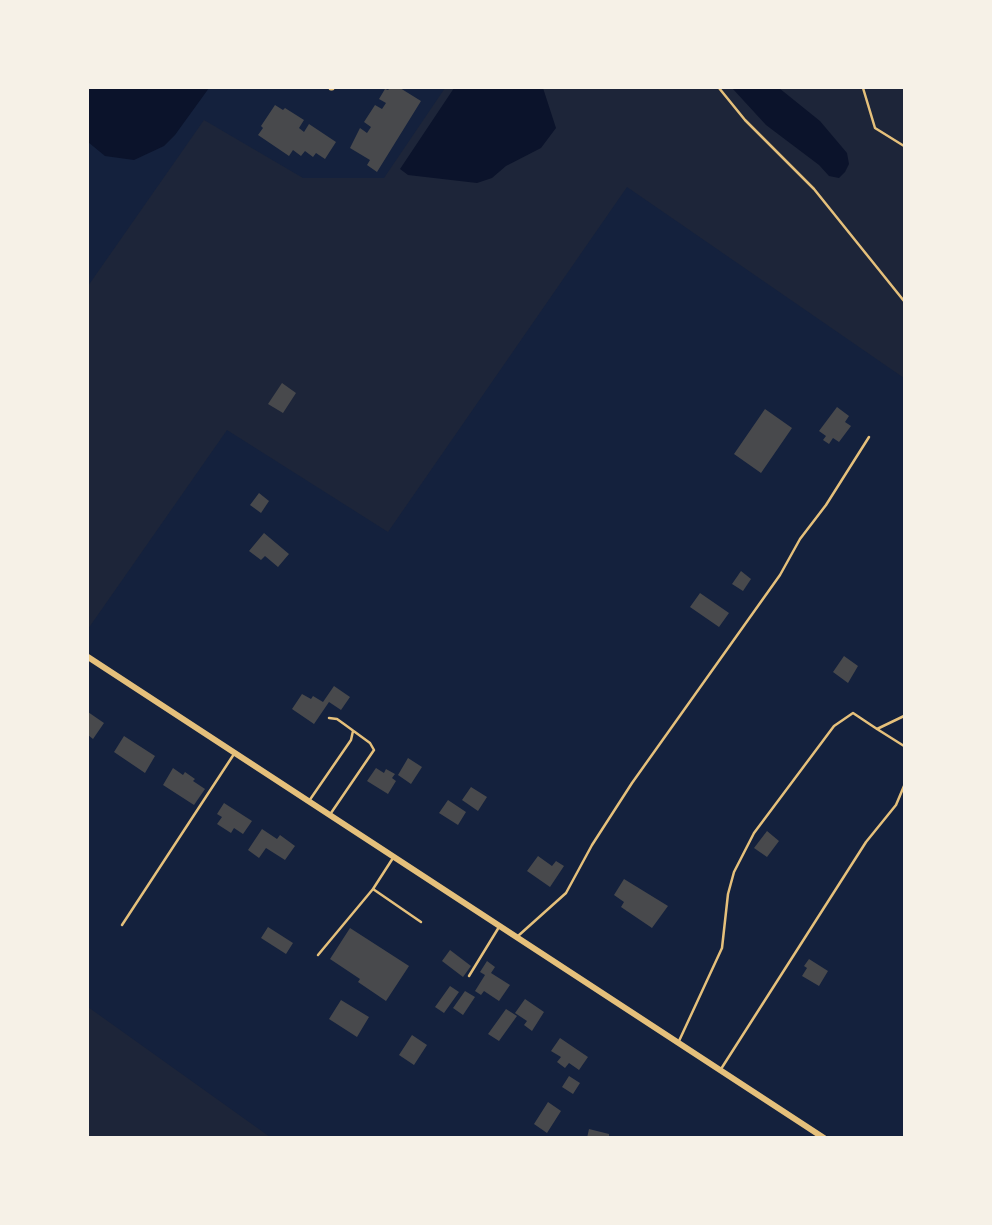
<!DOCTYPE html>
<style>
body{margin:0}
#map{position:relative;width:992px;height:1225px;overflow:hidden;background:#14213d;font-family:"Asap Condensed",sans-serif}
canvas{display:block}
.frame{position:absolute;inset:0;border:89px solid #f6f1e7;pointer-events:none}
</style>
<div id="map">
<canvas width="992" height="1225"></canvas>
<div class="frame"></div>
</div>
<script>
const ctx = document.querySelector('canvas').getContext('2d');
ctx.lineJoin = 'round';
function fill(path, color) {
  ctx.fillStyle = color;
  ctx.fill(path, 'evenodd');
}
function shape(rows) {
  const path = new Path2D();
  for (const r of rows) {
    path.moveTo(r[0], r[1]);
    for (let i = 2; i < r.length; i += 2) path.lineTo(r[i], r[i + 1]);
  }
  return path;
}
function stroke(path, color, width, dash) {
  ctx.strokeStyle = color;
  ctx.lineWidth = width;
  ctx.lineCap = dash ? 'butt' : 'round';
  ctx.setLineDash(dash || []);
  ctx.stroke(path);
}
const green = shape([
 [445,88,904,88,904,378,627,187,388,532,227,430,88,629,88,286,204,120,303,178,384,178],
 [88,1007,270,1137,88,1137]
]);
const water = shape([
 [88,88,209,88,175,135,164,146,134,160,105,156,88,142],
 [454,88,543,88,556,128,541,148,506,166,492,178,477,183,408,175,400,169],
 [732,88,779,88,820,121,847,153,849,164,845,172,839,178,829,176,819,165,766,125]
]);
const building = shape([
 [390,88,400,88,421,101,377,172,367,165,370,160,350,148,360,128,367,133,371,127,364,122,375,105,382,109,386,103,379,99,385,89,388,90],
 [275,105,283,110,285,108,304,120,299,128,304,132,309,124,336,142,325,159,316,153,313,157,305,151,301,156,293,150,289,156,258,135,263,128,261,126],
 [282,383,296,393,283,413,268,404],
 [837,407,849,416,845,422,851,426,839,442,833,438,829,444,823,440,826,436,819,431],
 [765,409,792,428,761,473,734,454],
 [259,493,269,501,261,513,250,505],
 [264,533,289,554,278,567,265,556,261,560,249,551],
 [741,571,751,579,743,591,732,584],
 [700,593,729,613,719,627,690,607],
 [844,656,858,666,848,683,833,672],
 [334,686,350,697,341,710,329,702,314,724,292,709,302,694,311,699,313,696,323,702],
 [88,712,104,723,93,739,88,735],
 [124,736,155,756,145,773,114,752],
 [408,758,422,767,411,784,398,775],
 [173,768,183,775,185,772,195,779,193,781,205,789,194,805,163,785],
 [376,768,384,773,386,769,395,774,392,778,396,781,388,794,367,781],
 [471,787,487,797,478,811,462,800],
 [448,800,466,812,458,825,439,813],
 [224,803,252,821,243,834,234,828,231,833,217,824,222,817,217,814],
 [262,829,277,839,280,835,295,846,285,860,266,848,259,858,248,850],
 [767,831,779,841,767,857,754,848],
 [538,856,552,866,556,861,564,866,550,887,527,871],
 [624,879,668,906,652,928,621,907,624,902,614,895],
 [268,927,293,943,286,954,261,938],
 [350,928,409,966,386,1001,358,982,360,979,330,959],
 [450,950,471,966,463,977,442,961],
 [809,959,828,971,819,986,802,976,807,968,804,966],
 [487,961,495,967,491,973,510,985,499,1001,484,991,481,995,475,991,485,975,480,972],
 [450,986,459,992,444,1013,435,1007],
 [465,991,475,997,463,1015,453,1008],
 [525,999,544,1012,532,1031,524,1025,527,1021,515,1013],
 [341,1000,369,1017,357,1037,329,1019],
 [506,1009,517,1016,499,1041,488,1034],
 [412,1035,427,1045,414,1065,399,1055],
 [560,1038,588,1057,579,1070,569,1063,565,1068,557,1062,561,1057,551,1051],
 [569,1076,580,1083,573,1094,562,1087],
 [548,1102,561,1111,547,1133,534,1124],
 [589,1129,609,1134,609,1138,587,1138]
]);
const service = shape([
 [719,88,745,120,814,189,904,301],
 [863,88,875,128,904,146],
 [329,718,337,719,344,724,370,743,374,750,331,813],
 [877,729,904,746],
 [309,801,351,740,353,731],
 [393,858,373,889,421,922],
 [122,925,234,754],
 [518,936,566,893,592,845,632,783,780,575,800,539,826,505,869,437],
 [318,955,373,889],
 [469,976,499,927],
 [679,1041,722,948,728,894,734,872,754,833,834,726,853,713,877,729,904,716],
 [721,1069,866,842,896,805,904,786]
]);
const minor = shape([
 [331,88,332,88]
]);
const tertiary = shape([
 [88,657,824,1138]
]);
fill(green, '#1d2539');
fill(water, '#0b132b');
fill(building, '#48494c');
stroke(service, '#e5c07b', 2.5);
stroke(minor, '#e5c07b', 5);
stroke(tertiary, '#e5c07b', 6);
</script>
